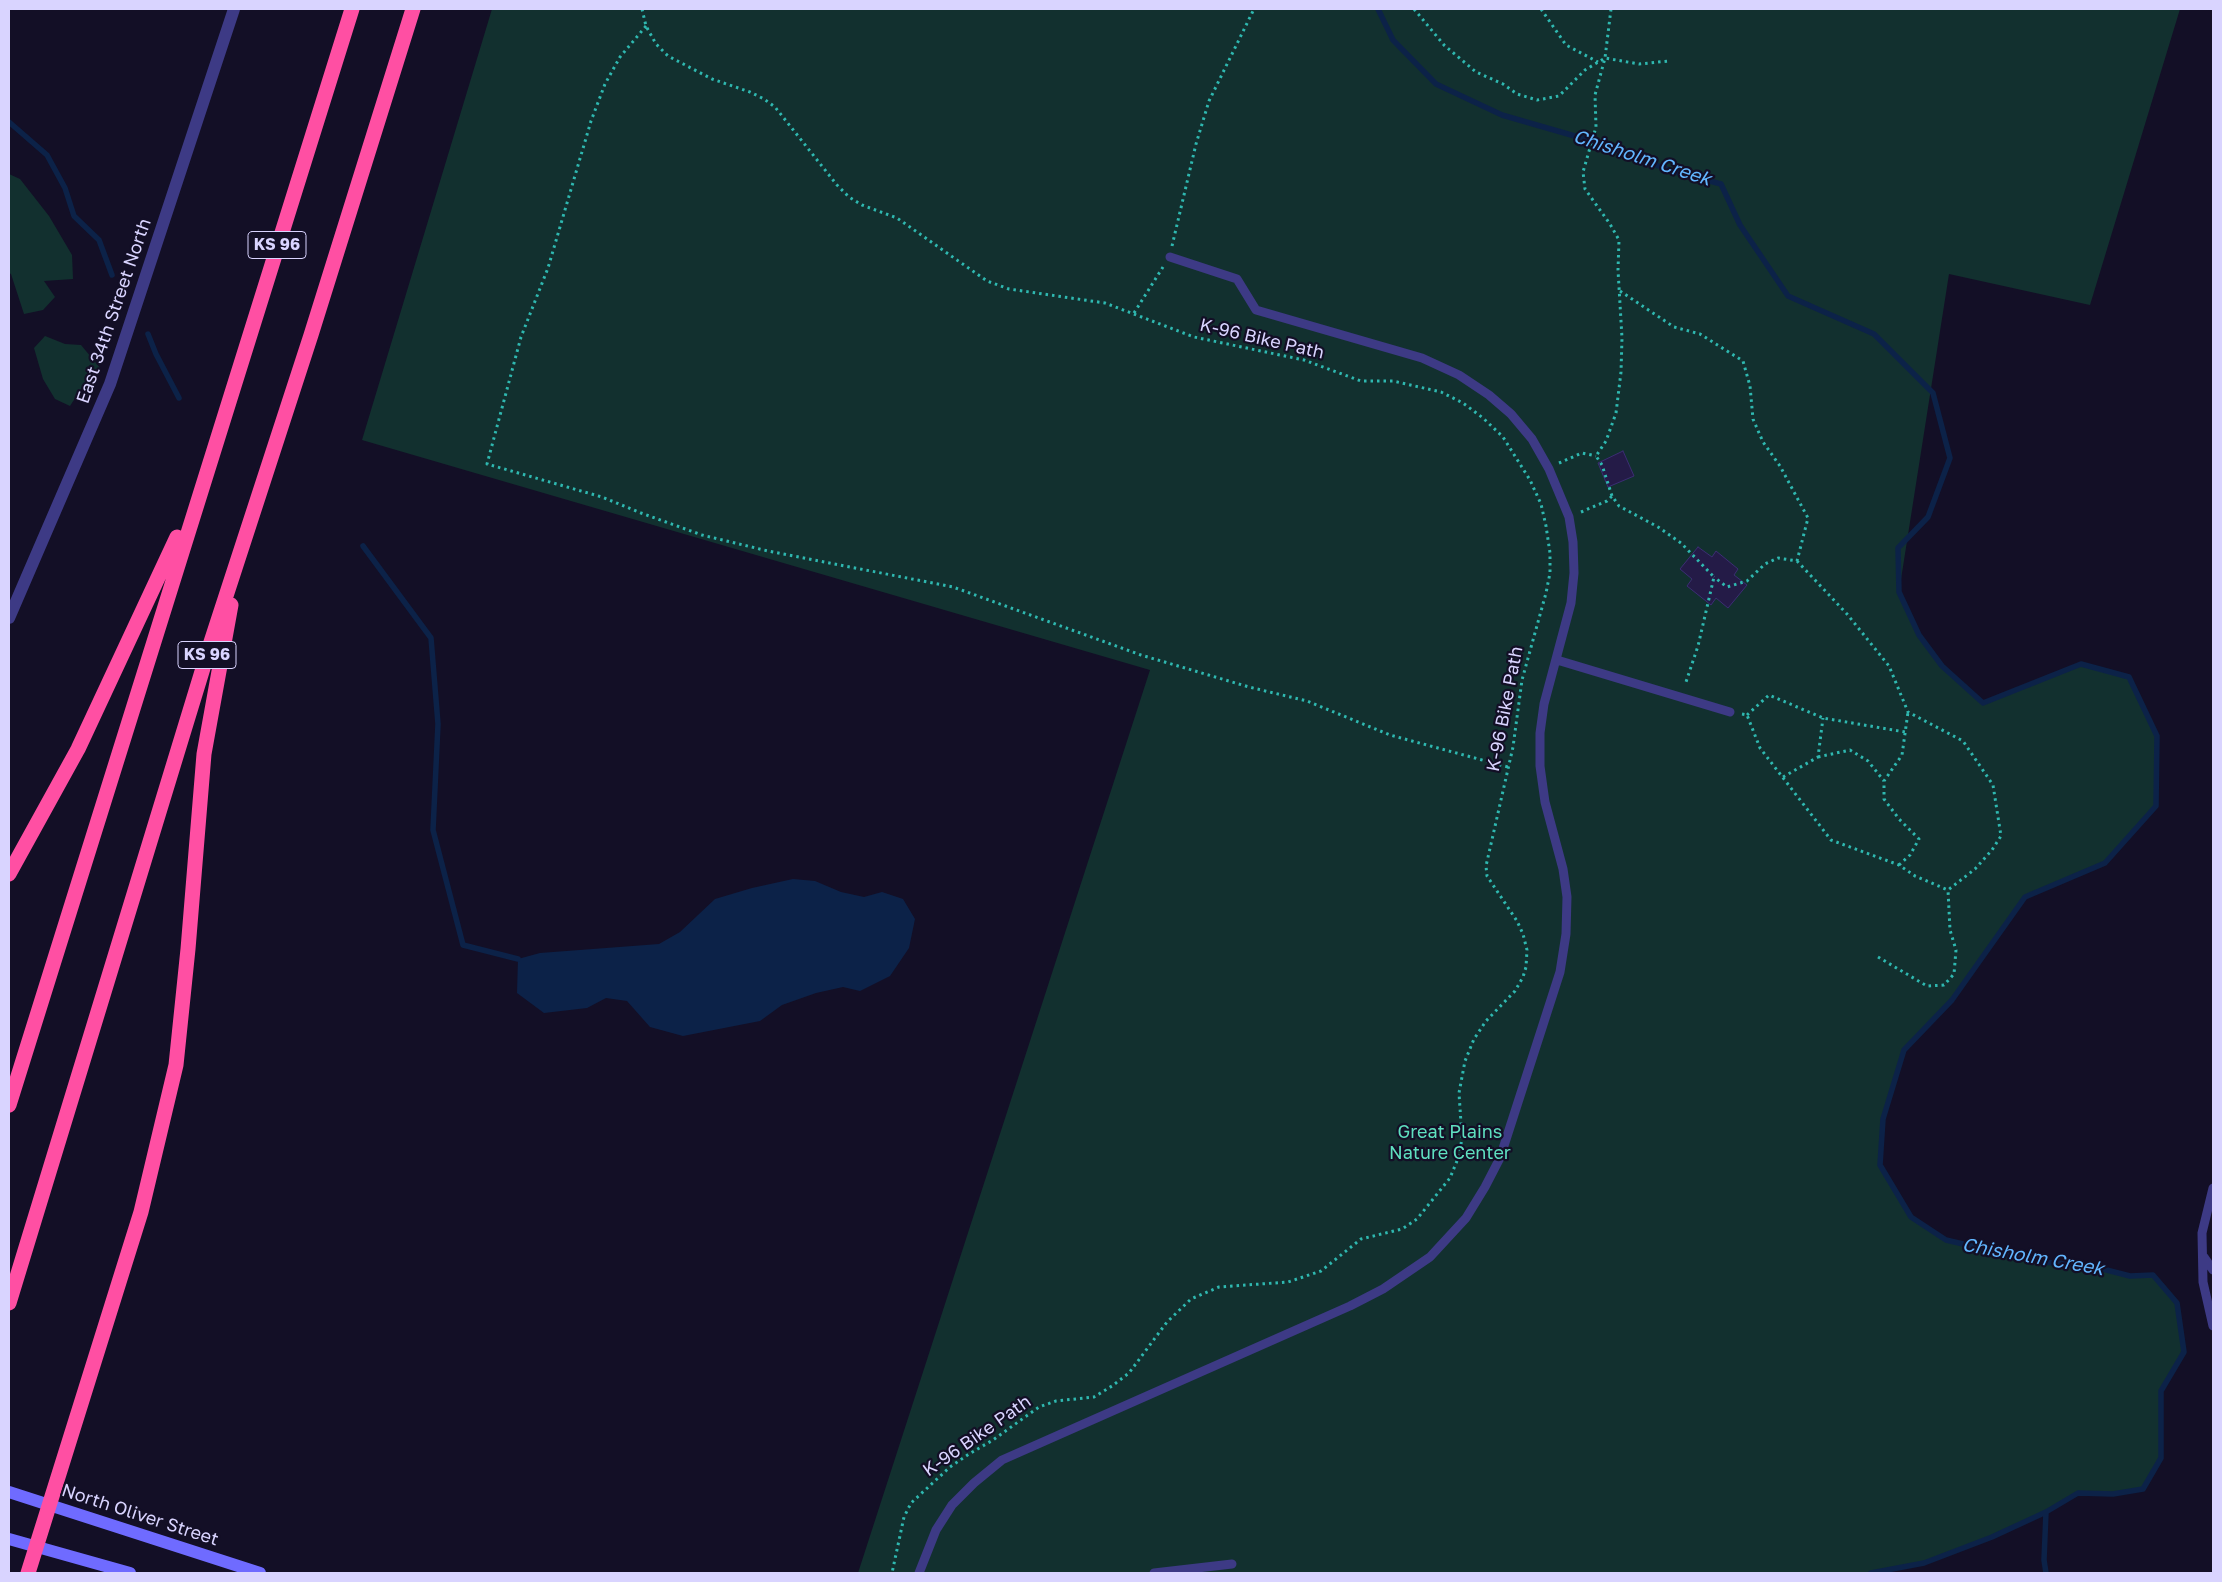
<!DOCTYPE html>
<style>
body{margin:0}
#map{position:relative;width:2222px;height:1582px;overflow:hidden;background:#130f26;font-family:"Golos Text",sans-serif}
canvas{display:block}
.frame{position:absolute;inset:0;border:10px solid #d9d4ff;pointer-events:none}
</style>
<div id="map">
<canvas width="2222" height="1582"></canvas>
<div class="frame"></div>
</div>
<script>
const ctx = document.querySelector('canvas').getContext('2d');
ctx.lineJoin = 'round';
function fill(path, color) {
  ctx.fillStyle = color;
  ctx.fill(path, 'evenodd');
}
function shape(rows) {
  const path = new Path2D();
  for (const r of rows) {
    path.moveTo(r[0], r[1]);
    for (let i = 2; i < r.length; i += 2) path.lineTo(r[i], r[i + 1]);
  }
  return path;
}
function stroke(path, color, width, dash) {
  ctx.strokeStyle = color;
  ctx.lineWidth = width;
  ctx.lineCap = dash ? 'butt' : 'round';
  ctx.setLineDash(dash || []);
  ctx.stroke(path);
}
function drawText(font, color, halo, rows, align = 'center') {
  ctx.font = font + ' "Golos Text",sans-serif';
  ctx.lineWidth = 4.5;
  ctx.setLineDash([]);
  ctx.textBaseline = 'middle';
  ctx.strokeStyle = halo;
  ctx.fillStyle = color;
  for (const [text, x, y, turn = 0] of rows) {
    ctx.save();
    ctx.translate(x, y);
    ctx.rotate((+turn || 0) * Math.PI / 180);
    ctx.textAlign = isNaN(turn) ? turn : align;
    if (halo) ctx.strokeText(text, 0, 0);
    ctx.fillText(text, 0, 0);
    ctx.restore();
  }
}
const green = shape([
 [492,9,2180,9,2090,305,1949,274,1899,592,1919,635,1942,666,1983,703,2081,664,2129,677,2157,736,2156,806,2105,863,2024,897,1952,1000,1904,1050,1883,1119,1880,1165,1911,1217,1946,1240,2040,1262,2087,1265,2130,1276,2153,1275,2177,1303,2184,1352,2161,1391,2161,1458,2143,1489,2113,1494,2078,1493,2046,1512,1992,1537,1924,1563,1871,1573,858,1573,1150,670,362,440],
 [9,174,20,179,49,216,72,255,73,279,44,281,55,297,43,310,24,314,11,274,9,273],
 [45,336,65,344,81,345,101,369,86,381,70,406,55,399,43,379,34,348]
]);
const water = shape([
 [793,879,815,881,841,892,864,897,882,892,903,899,915,919,909,948,890,976,860,991,843,987,816,993,782,1005,760,1021,683,1036,650,1027,627,1001,606,998,587,1008,544,1013,517,993,518,959,540,953,659,944,680,932,715,899,752,888]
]);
const stream = shape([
 [1378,9,1393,40,1436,84,1502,115,1592,141,1672,171,1721,184,1740,225,1788,296,1874,334,1933,393,1950,458,1928,517,1898,548,1899,592,1919,635,1942,666,1983,703,2081,664,2129,677,2157,736,2156,806,2105,863,2025,897,1952,1000,1904,1050,1883,1119,1880,1165,1911,1217,1946,1240,2040,1262,2087,1265,2130,1276,2153,1275,2177,1303,2184,1352,2161,1391,2161,1458,2143,1489,2113,1494,2078,1493,2046,1512,1992,1537,1924,1563,1871,1573],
 [9,122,47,155,65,188,74,216,99,240,112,275],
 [148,334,156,354,179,398],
 [363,546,431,638,438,724,433,830,463,945,518,959],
 [2046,1573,2044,1560,2046,1512]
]);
const building = shape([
 [1623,451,1634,476,1608,487,1598,463,1623,451],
 [1698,547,1712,557,1716,551,1738,569,1734,575,1747,585,1728,608,1716,598,1711,605,1687,586,1692,579,1680,569,1698,547]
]);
const path = shape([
 [642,9,646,26,656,44,668,56,712,79,750,92,764,99,775,107,837,185,849,197,862,205,897,218,987,281,1009,289,1105,303,1194,337,1304,360,1361,381,1393,381,1441,392,1463,403,1483,418,1503,437,1530,480,1541,504,1546,526,1550,553,1550,573,1546,593,1522,680,1513,747,1486,866,1487,876,1517,921,1523,934,1527,950,1526,967,1523,977,1515,991,1486,1021,1474,1039,1465,1061,1459,1093,1462,1138,1459,1156,1450,1178,1417,1219,1402,1229,1361,1239,1321,1271,1288,1282,1219,1287,1191,1299,1167,1322,1129,1373,1112,1386,1094,1397,1056,1401,1039,1407,993,1440,969,1454,950,1467,911,1503,904,1517,892,1573],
 [1414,9,1444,45,1476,72,1503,84,1517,94,1537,100,1559,96,1585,70,1605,58,1639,64,1669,61],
 [1541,9,1566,45,1598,62],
 [1611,9,1605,58,1595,95,1596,127,1583,172,1585,189,1610,224,1619,240,1618,270,1622,338,1621,372,1616,413,1606,441,1596,456,1602,465,1612,496,1619,506,1658,527,1681,543,1714,577,1698,646,1685,685],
 [646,26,620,57,605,84,591,121,548,268,521,337,487,464,602,497,641,513,702,535,768,551,953,587,1141,655,1249,687,1307,701,1390,735,1508,767],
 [1172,246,1196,144,1209,101,1254,9],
 [1620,291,1674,327,1700,334,1743,361,1750,386,1753,419,1763,442,1780,466,1808,518,1797,561,1778,558,1765,564,1747,581,1727,587,1714,577],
 [1134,313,1163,267],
 [1559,463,1582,453,1596,456],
 [1581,512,1607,501,1612,496],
 [1742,714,1747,715,1760,748,1831,840,1899,865,1915,876,1948,890,1975,869,1992,850,2001,836,1993,785,1963,741,1908,712,1889,666,1847,614,1797,561],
 [1747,715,1769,695,1823,718,1905,732],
 [1818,757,1850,750,1868,761,1884,781],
 [1783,777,1818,757,1823,718],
 [1899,865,1910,855,1919,839,1899,819,1884,799,1884,781,1902,755,1908,712],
 [1878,957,1927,986,1944,985,1954,974,1956,950,1950,930,1948,890]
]);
const lane = shape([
 [1557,660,1730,712],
 [2213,1188,2202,1233,2203,1282,2213,1326],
 [2204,1257,2213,1270],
 [919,1573,936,1530,952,1505,974,1483,1002,1460,1350,1306,1383,1289,1430,1257,1466,1218,1485,1187,1500,1158,1560,972,1566,934,1567,897,1563,869,1545,802,1540,766,1540,733,1544,704,1571,603,1574,573,1573,542,1569,517,1549,469,1532,439,1511,414,1489,395,1459,375,1422,358,1256,310,1237,279,1170,257],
 [1154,1573,1232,1564]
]);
const street = shape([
 [9,618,110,384,234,9]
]);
const secondary = shape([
 [9,1492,260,1573],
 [9,1539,130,1573]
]);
const highway = shape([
 [9,874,78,749,177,537],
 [9,1105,352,9],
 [9,1303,211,642,311,335,413,9],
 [28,1573,141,1212,176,1065,188,949,204,754,231,605]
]);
const shields = [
 [277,245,58],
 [207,655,58]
];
const shieldNames = [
 ["KS 96",277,245],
 ["KS 96",207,655]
];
const streetNames = [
 ["East 34th Street North",114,311,-71],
 ["K-96 Bike Path",1262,339,13],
 ["K-96 Bike Path",1505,709,-79],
 ["K-96 Bike Path",977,1436,-35],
 ["North Oliver Street",140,1515,18]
];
const parkNames = [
 ["Great Plains",1450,1132],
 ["Nature Center",1450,1153]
];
const waterNames = [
 ["Chisholm Creek",1642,158,18],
 ["Chisholm Creek",2033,1257,10]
];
fill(green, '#12302f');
fill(water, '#0c2248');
stroke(stream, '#0c2248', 5.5);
fill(building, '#241b47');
stroke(building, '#3b2d73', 1);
stroke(path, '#2fb8b0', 3, [2.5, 4]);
stroke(lane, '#3d3a85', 9);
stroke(street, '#3d3a85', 12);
stroke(secondary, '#6f6bff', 12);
stroke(highway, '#ff4fa3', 15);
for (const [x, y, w] of shields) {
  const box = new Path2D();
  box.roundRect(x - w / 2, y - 13.5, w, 27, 4);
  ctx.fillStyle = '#130f26';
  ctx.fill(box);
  stroke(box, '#d9d4ff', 1);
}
drawText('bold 16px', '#d9d4ff', null, shieldNames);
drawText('18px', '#d9d4ff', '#130f26', streetNames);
drawText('18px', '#5fe0c0', '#130f26', parkNames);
drawText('italic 19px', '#62b6ff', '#130f26', waterNames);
</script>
